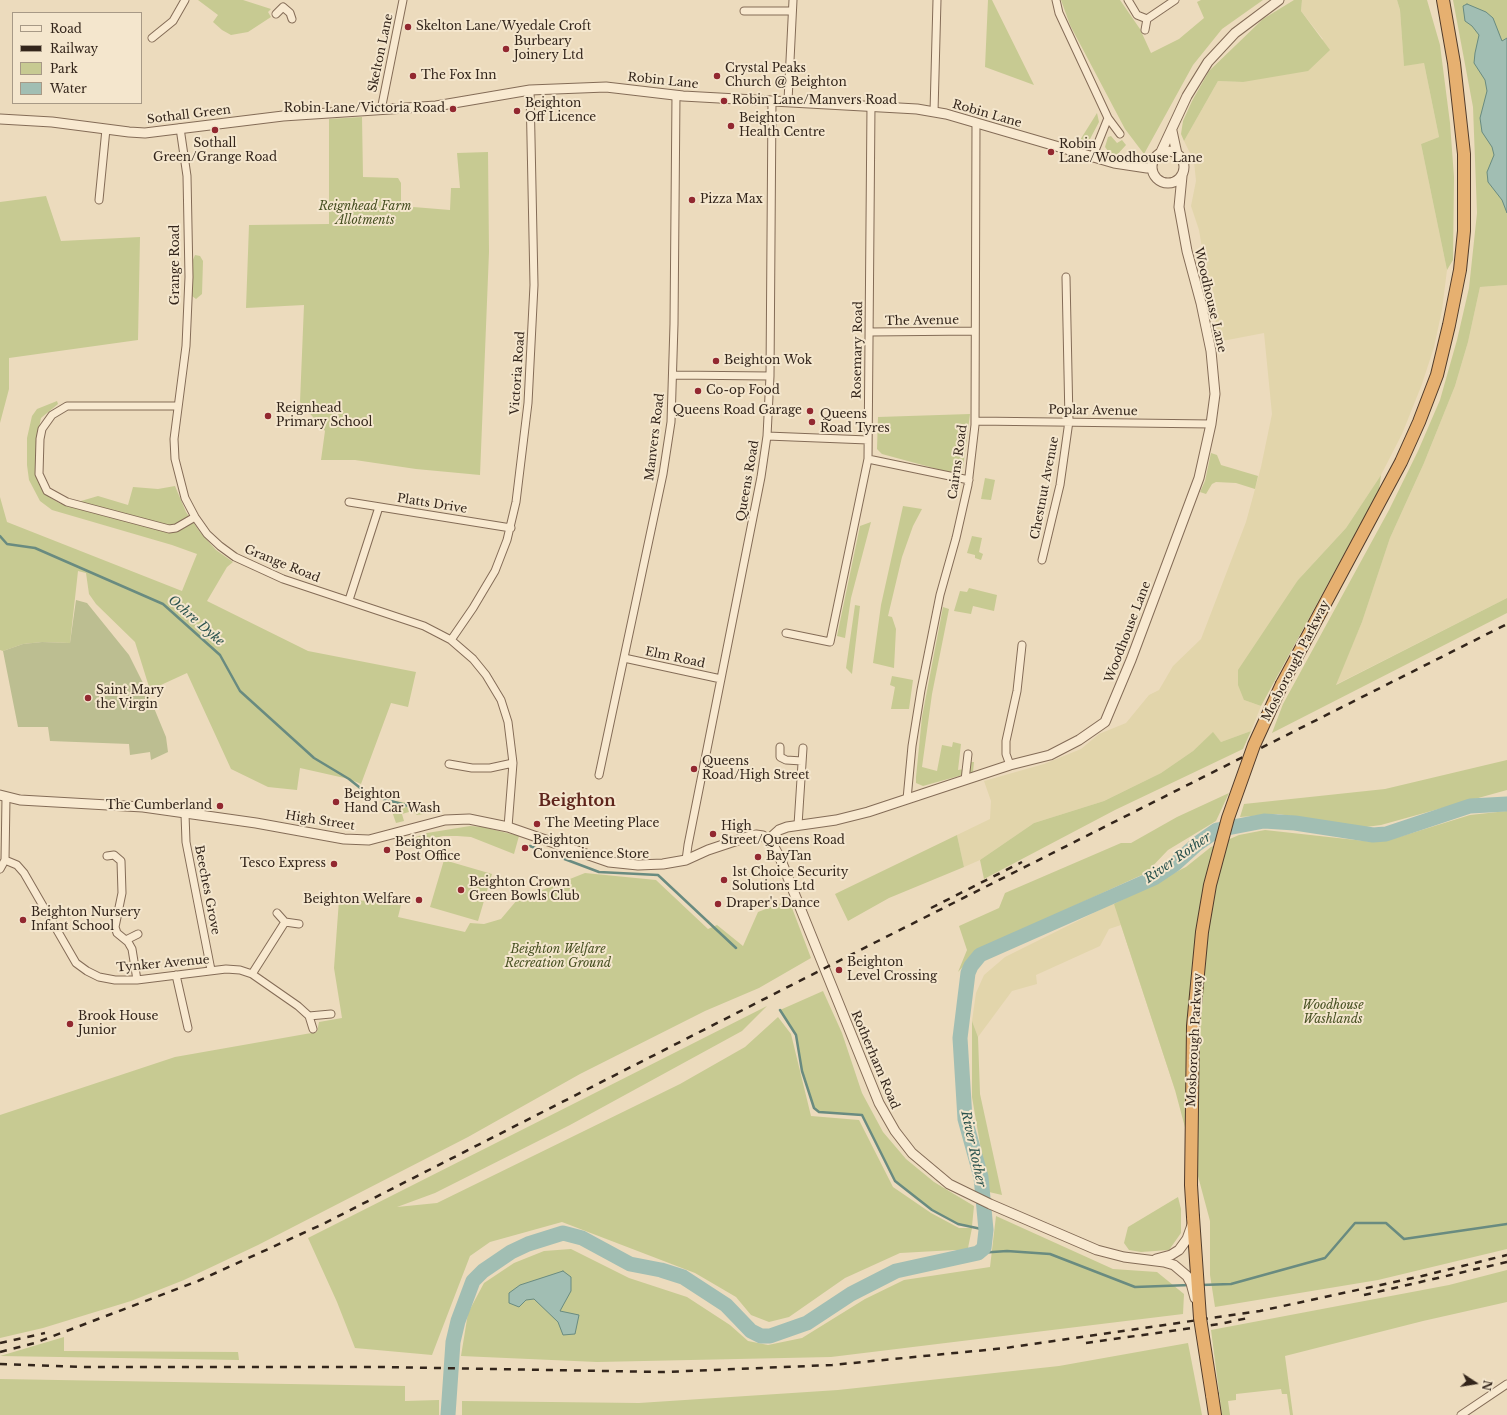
<!DOCTYPE html>
<style>
body{margin:0}
#map{position:relative;width:1507px;height:1415px;overflow:hidden;background:#ecdbbd;font-family:"Libre Baskerville",serif}
canvas{display:block}
.legend{position:absolute;left:12px;top:12px;width:130px;height:92px;box-sizing:border-box;background:#f4e6cd;border:1px solid #a79986;margin:0;padding:5px 7px;list-style:none;font-size:12px;color:#33251b}
.legend li{display:flex;align-items:center;gap:8px;height:20px}
.legend b{width:20px;border:1px solid #a79986}
.north{position:absolute;left:1455px;top:1363px;width:40px;height:40px;-webkit-text-stroke:3px #f4e6cd;paint-order:stroke;rotate:102deg;font-size:11px;font-weight:700;line-height:16px;text-align:center;color:#33251b}
.north::after{content:'';display:block;margin:auto;width:14px;height:18px;background:#33251b;clip-path:polygon(50% 0,100% 100%,50% 72%,0 100%)}
</style>
<div id="map">
<canvas width="1507" height="1415"></canvas>
<ul class="legend">
<li><b style="height:5px;background:#f8e9d0"></b>Road</li>
<li><b style="height:5px;background:#33251b"></b>Railway</li>
<li><b style="height:11px;background:#c7ca92"></b>Park</li>
<li><b style="height:11px;background:#a1beb3"></b>Water</li>
</ul>
<div class="north">N</div>
</div>
<script>
const ctx = document.querySelector('canvas').getContext('2d');
ctx.lineJoin = 'round';
function fill(path, color) {
  ctx.fillStyle = color;
  ctx.fill(path, 'evenodd');
}
function shape(rows) {
  const path = new Path2D();
  for (const r of rows) {
    if (r.length === 3) {
      path.moveTo(r[0] + r[2], r[1]);
      path.arc(r[0], r[1], r[2], 0, 2 * Math.PI);
      continue;
    }
    path.moveTo(r[0], r[1]);
    for (let i = 2; i < r.length; i += 2) path.lineTo(r[i], r[i + 1]);
  }
  return path;
}
function stroke(path, color, width, dash) {
  ctx.strokeStyle = color;
  ctx.lineWidth = width;
  ctx.lineCap = dash ? 'butt' : 'round';
  ctx.setLineDash(dash || []);
  ctx.stroke(path);
}
function drawText(font, color, halo, rows, align = 'center') {
  ctx.font = font + ' "Libre Baskerville",serif';
  ctx.lineWidth = 4;
  ctx.setLineDash([]);
  ctx.textBaseline = 'middle';
  ctx.strokeStyle = halo;
  ctx.fillStyle = color;
  for (const [text, x, y, turn = 0] of rows) {
    ctx.save();
    ctx.translate(x, y);
    ctx.rotate((+turn || 0) * Math.PI / 180);
    ctx.textAlign = isNaN(turn) ? turn : align;
    if (halo) ctx.strokeText(text, 0, 0);
    ctx.fillText(text, 0, 0);
    ctx.restore();
  }
}
const farmland = shape([
 [1302,0,1397,0,1400,10,1404,65,1424,63,1439,137,1421,144,1447,270,1442,310,1434,347,1422,384,1402,434,1381,475,1346,528,1298,580,1244,700,1261,706,1251,731,1221,742,1213,733,1193,751,1161,773,1104,801,1034,823,980,860,964,867,957,835,990,819,991,801,984,781,1044,764,1081,749,1099,734,1126,723,1149,695,1159,690,1173,666,1201,639,1246,522,1261,467,1272,414,1264,333,1217,342,1214,294,1206,272,1199,230,1191,206,1196,181,1194,161,1184,141,1218,81,1243,82,1323,39,1301,11],
 [1507,285,1507,598,1335,685,1362,622,1390,538,1424,463,1455,386,1468,342,1480,287],
 [1211,847,1175,1090,1121,925,1109,929,1100,946,1036,975,1037,984,1012,991,978,1037,972,1021,976,993,984,975,1005,957,1186,867]
]);
const green = shape([
 [198,0,243,0,271,9,268,12,271,17,248,32,231,35,222,30,213,22,218,15],
 [988,0,992,0,1034,85,985,67],
 [1061,0,1120,0,1140,29,1151,53,1179,39,1204,18,1197,2,1201,0,1263,0,1222,29,1193,65,1144,154,1125,129,1070,25],
 [1294,0,1302,0,1301,11,1330,50,1308,71,1243,82,1218,81,1184,141,1181,134,1183,121,1192,101,1209,71,1263,19],
 [1397,0,1427,0,1440,45,1450,123,1454,177,1453,260,1447,270,1421,144,1439,137,1424,63,1404,66,1400,10],
 [1453,0,1507,0,1507,285,1480,287,1468,342,1455,386,1424,463,1390,538,1362,622,1336,685,1507,598,1507,613,1272,733,1283,704,1389,510,1418,451,1440,400,1457,340,1469,288,1477,213,1473,107],
 [1097,113,1099,122,1090,139,1087,142,1077,145],
 [362,117,363,177,398,178,401,183,401,206,450,210,451,188,460,188,457,153,488,152,489,252,480,475,416,469,355,460,321,460,325,431,300,402,304,305,246,308,249,225,329,224,329,119],
 [1111,136,1117,143,1122,140,1126,145,1116,156,1112,156,1105,147,1108,137],
 [46,196,61,241,140,237,138,340,9,358,9,389,0,423,0,202],
 [195,255,200,256,203,261,202,294,196,299,192,296,192,262],
 [57,401,58,404,41,418,36,443,37,479,49,497,59,503,78,508,81,501,98,496,128,505,133,487,158,489,175,486,186,512,200,532,216,550,233,562,227,567,207,601,308,651,416,672,408,707,391,703,361,784,349,779,300,768,297,790,268,787,231,769,187,673,150,690,135,642,96,604,89,594,86,573,78,571,70,643,42,642,23,644,3,651,0,650,0,497,7,522,182,591,197,554,172,545,52,510,40,501,29,480,27,465,27,438,32,416,37,409],
 [970,414,963,468,958,472,952,473,882,454,877,449,878,417],
 [1211,453,1217,455,1221,465,1258,476,1255,489,1236,483,1216,482,1212,484,1206,494,1200,492,1205,481],
 [1381,475,1379,490,1261,706,1244,700,1238,685,1238,670,1298,580,1346,528],
 [985,478,995,480,991,500,981,499],
 [903,506,922,509,913,526,902,557,888,616,892,617,896,629,894,668,873,663,881,605],
 [871,522,851,598,845,638,837,636,860,526],
 [972,536,982,538,979,552,983,554,981,560,975,558,975,555,967,553],
 [969,588,997,595,994,611,973,606,971,614,954,611,960,591,967,592],
 [855,605,860,606,852,674,846,668],
 [943,607,949,609,932,694,922,767,937,771,942,745,952,747,953,742,961,744,958,770,964,769,965,762,974,762,973,772,923,786,916,783,916,777,922,717],
 [892,676,913,680,909,709,891,709,895,687,890,685],
 [1251,731,1243,749,1115,810,984,879,980,860,1034,823,1104,801,1161,773,1193,751,1213,732,1221,742],
 [1507,760,1507,790,1381,825,1366,827,1278,814,1240,817,1244,804,1385,789],
 [1229,793,1216,821,1168,850,1146,873,980,949,958,972,967,950,959,926,999,908,1005,893,1121,843,1131,843,1177,817],
 [388,800,416,804,431,810,429,813,417,815,412,811,402,814,404,821,396,823],
 [1507,811,1507,1249,1378,1280,1215,1307,1210,1275,1210,1221,1175,1090,1114,904,1186,867,1211,847,1239,835,1265,830,1374,842,1399,837,1470,815],
 [470,826,483,827,519,836,514,854,471,837,457,836,443,836,410,844,405,841,427,833],
 [957,835,964,867,889,898,848,921,835,894],
 [444,860,492,874,478,921,430,907],
 [585,873,656,880,708,929,717,925,743,946,758,912,789,900,811,958,759,988,705,1011,580,1074,468,1137,258,1245,184,1280,131,1301,43,1328,0,1338,0,1115,175,1057,317,1032,319,1022,342,1018,334,968,339,900,378,901,403,897,398,917,465,932,470,923,484,924,501,919,517,900],
 [823,991,842,1033,862,1093,883,1132,906,1159,934,1182,974,1206,972,1226,958,1224,932,1210,895,1181,862,1115,819,1112,814,1108,802,1071,796,1035,780,1010],
 [767,1006,742,1031,570,1125,435,1193,397,1207,437,1203,680,1084,745,1047,778,1017,791,1034,811,1116,859,1120,893,1187,931,1213,959,1228,972,1228,967,1253,955,1250,900,1253,845,1278,789,1317,769,1322,751,1315,736,1297,695,1273,562,1222,490,1242,470,1256,432,1355,355,1348,337,1302,308,1238],
 [972,1021,978,1037,980,1094,1002,1195,989,1192,980,1144,972,1097],
 [1178,1197,1181,1209,1181,1233,1169,1250,1141,1252,1129,1250,1124,1243,1128,1227],
 [996,1216,1113,1269,1157,1272,1184,1294,1183,1314,831,1357,597,1362,461,1356,468,1313,484,1283,514,1263,544,1251,571,1249,629,1278,687,1297,730,1325,748,1341,768,1345,802,1338,865,1299,904,1280,990,1267],
 [1507,1270,1507,1302,1423,1321,1285,1356,1293,1415,1290,1415,1287,1394,1282,1394,1281,1389,1236,1394,1236,1400,1228,1401,1230,1415,1222,1415,1211,1330,1449,1285],
 [64,1337,64,1351,238,1352,239,1360,0,1356],
 [1188,1343,1202,1415,462,1415,462,1401,639,1403,838,1390,1059,1366],
 [0,1379,405,1386,405,1401,439,1400,439,1415,0,1415]
]);
const cemetery = shape([
 [76,600,87,603,129,655,147,691,166,737,168,752,151,760,150,752,130,755,129,744,50,741,48,727,18,727,3,651,23,644,42,642,70,643]
]);
const water = shape([
 [1467,4,1486,12,1493,18,1502,41,1507,38,1507,213,1502,200,1488,182,1487,172,1494,155,1492,147,1482,132,1480,118,1487,91,1485,80,1474,63,1475,53,1479,35,1472,26,1465,21,1463,6,1467,4],
 [563,1271,571,1277,571,1291,560,1311,579,1315,575,1334,563,1335,558,1322,534,1299,526,1300,519,1307,509,1303,509,1293,520,1285,563,1271]
]);
const stream = shape([
 [0,536,7,544,35,548,163,604,220,655,240,691,314,758,349,779,369,795,431,812],
 [530,846,599,872,658,875,736,948],
 [780,1010,796,1035,802,1071,814,1108,819,1112,862,1115,895,1181,932,1210,958,1224,986,1230],
 [978,1253,1007,1251,1050,1254,1135,1287,1190,1285],
 [1201,1285,1231,1284,1325,1258,1355,1223,1386,1223,1404,1239,1507,1224]
]);
const river = shape([
 [448,1415,453,1342,458,1321,473,1281,483,1271,511,1252,528,1244,563,1233,582,1238,630,1264,661,1270,683,1277,726,1305,751,1331,761,1336,770,1336,807,1323,851,1294,896,1271,978,1253,984,1248,986,1230,981,1177,965,1119,960,1038,968,973,971,966,980,955,1154,878,1175,864,1197,844,1217,830,1264,821,1295,823,1373,835,1386,834,1470,806,1507,804]
]);
const minor = shape([
 [1056,0,1059,13,1108,118,1120,134],
 [1128,0,1137,15,1147,19,1175,0],
 [744,11,792,11],
 [276,14,283,7,290,13,292,19],
 [1145,30,1147,19],
 [152,38,173,21,185,0],
 [788,101,793,0],
 [381,110,403,0],
 [934,112,937,0],
 [180,128,187,176,189,277,186,346,174,439,175,459,185,498,195,517,207,534,220,546,235,557,283,579,424,626,451,640,473,659,486,675,501,700,508,722,513,763,508,827],
 [1092,158,1108,118],
 [99,200,106,129],
 [870,332,975,331],
 [673,375,770,376],
 [177,406,67,406,52,415,42,429,40,439,39,474,47,491,67,502,169,529,176,528,195,517],
 [976,421,1211,424],
 [767,436,868,440],
 [868,459,969,480],
 [349,502,511,528],
 [1042,560,1060,485,1069,421,1066,277],
 [349,600,379,507],
 [786,633,830,642,868,459,871,105],
 [451,640,473,608,495,571,507,540,516,502,528,403,534,285,530,90],
 [624,658,721,679],
 [780,747,780,757,786,760,802,761],
 [449,764,472,768,490,768,513,763],
 [1010,765,1006,754,1006,741,1017,691,1022,645],
 [599,775,663,474,671,422,674,324,676,95],
 [965,780,968,754],
 [907,799,912,746,921,690,940,595,956,538,968,485,975,425,976,123],
 [185,814,186,842,211,970],
 [798,825,803,748],
 [107,856,114,855,121,861,122,893,115,927,117,933,128,942,132,949,137,980],
 [5,860,17,865,24,873,76,963,87,971,99,977,115,980,137,980,226,969,240,970,252,974,298,1006,309,1016,313,1029],
 [686,860,688,845,761,477,767,436,770,376,772,101],
 [0,869,5,860,6,798],
 [277,913,285,922],
 [126,940,138,934],
 [252,974,285,922,299,924],
 [176,975,188,1028],
 [309,1016,331,1014],
 [1461,1415,1507,1384]
]);
const tertiary = shape([
 [0,119,52,122,129,132,145,133,283,116,436,106,530,90,606,87,683,96,917,109,946,114,1114,163,1147,168,1152,167],
 [1172,131,1177,154],
 [1168,167,16],
 [1160,154,1187,96,1208,62,1235,33,1279,0],
 [0,795,20,800,143,807,256,823,344,839,369,840,445,820,469,819,508,827,609,862,638,865,663,864,686,860,708,850,747,837,756,835,763,836,773,845,780,858,879,1103,895,1131,912,1153,949,1184,990,1204,1097,1250,1124,1257,1164,1262,1174,1265,1187,1276,1191,1283,1195,1298],
 [768,840,779,830,787,827,836,820,868,812,1010,765,1050,755,1079,740,1105,722,1131,660,1199,478,1211,424,1215,394,1211,351,1201,303,1187,251,1179,207,1182,176],
 [1156,1259,1171,1255,1179,1250,1187,1239,1192,1225]
]);
const trunk = shape([
 [1282,684,1401,462,1419,422,1437,375,1449,325,1460,270,1464,231,1464,154,1454,63,1443,0],
 [1193,1217,1200,1318],
 [1212,1395,1215,1415]
]);
const rail = shape([
 [931,908,1022,862],
 [1364,1295,1507,1262],
 [0,1343,45,1333],
 [1086,1343,1220,1324,1248,1318],
 [0,1352,35,1343,198,1281,323,1224,876,942,1507,624],
 [0,1364,87,1367,383,1367,664,1372,832,1365,1006,1348,1260,1311,1422,1276,1507,1255]
]);
const trunkBridge = shape([
 [1193,1217,1191,1185,1193,1026,1202,932,1210,885,1228,818,1254,745,1282,684],
 [1200,1318,1212,1395]
]);
const markers = [
 [408,27,4,"#922830"],
 [506,49,4,"#922830"],
 [413,76,4,"#922830"],
 [717,76,4,"#922830"],
 [724,101,4,"#922830"],
 [453,109,4,"#922830"],
 [517,111,4,"#922830"],
 [731,126,4,"#922830"],
 [215,130,4,"#922830"],
 [1051,152,4,"#922830"],
 [692,200,4,"#922830"],
 [716,361,4,"#922830"],
 [698,391,4,"#922830"],
 [810,411,4,"#922830"],
 [268,416,4,"#922830"],
 [812,422,4,"#922830"],
 [88,698,4,"#922830"],
 [694,769,4,"#922830"],
 [336,802,4,"#922830"],
 [220,806,4,"#922830"],
 [537,824,4,"#922830"],
 [713,834,4,"#922830"],
 [525,848,4,"#922830"],
 [387,850,4,"#922830"],
 [758,857,4,"#922830"],
 [334,864,4,"#922830"],
 [724,880,4,"#922830"],
 [461,890,4,"#922830"],
 [419,900,4,"#922830"],
 [718,904,4,"#922830"],
 [23,920,4,"#922830"],
 [839,970,4,"#922830"],
 [70,1024,4,"#922830"]
];
const poiNames = [
 ["Skelton Lane/Wyedale Croft",416,27],
 ["Burbeary",514,42],
 ["Joinery Ltd",514,56],
 ["Crystal Peaks",725,69],
 ["Church @ Beighton",725,83],
 ["The Fox Inn",421,76],
 ["Robin Lane/Manvers Road",732,101],
 ["Beighton",525,104],
 ["Off Licence",525,118],
 ["Robin Lane/Victoria Road",445,109,"right"],
 ["Beighton",739,119],
 ["Health Centre",739,133],
 ["Sothall",215,144,"center"],
 ["Green/Grange Road",215,158,"center"],
 ["Robin",1059,145],
 ["Lane/Woodhouse Lane",1059,159],
 ["Pizza Max",700,200],
 ["Beighton Wok",724,361],
 ["Co-op Food",706,391],
 ["Reignhead",276,409],
 ["Primary School",276,423],
 ["Queens Road Garage",802,411,"right"],
 ["Queens",820,415],
 ["Road Tyres",820,429],
 ["Saint Mary",96,691],
 ["the Virgin",96,705],
 ["Queens",702,762],
 ["Road/High Street",702,776],
 ["Beighton",344,795],
 ["Hand Car Wash",344,809],
 ["The Cumberland",212,806,"right"],
 ["The Meeting Place",545,824],
 ["High",721,827],
 ["Street/Queens Road",721,841],
 ["Beighton",533,841],
 ["Convenience Store",533,855],
 ["Beighton",395,843],
 ["Post Office",395,857],
 ["BayTan",766,857],
 ["Tesco Express",326,864,"right"],
 ["1st Choice Security",732,873],
 ["Solutions Ltd",732,887],
 ["Beighton Crown",469,883],
 ["Green Bowls Club",469,897],
 ["Beighton Welfare",411,900,"right"],
 ["Draper's Dance",726,904],
 ["Beighton Nursery",31,913],
 ["Infant School",31,927],
 ["Beighton",847,963],
 ["Level Crossing",847,977],
 ["Brook House",78,1017],
 ["Junior",78,1031]
];
const streetNames = [
 ["Skelton Lane",381,53,-78],
 ["Robin Lane",663,81,6],
 ["Robin Lane",987,114,16],
 ["Sothall Green",189,115,-7],
 ["Grange Road",176,265,-90],
 ["Woodhouse Lane",1210,300,77],
 ["The Avenue",922,321,-1],
 ["Rosemary Road",858,350,-89],
 ["Victoria Road",518,373,-86],
 ["Poplar Avenue",1093,411,1],
 ["Manvers Road",655,437,-83],
 ["Cairns Road",958,462,-82],
 ["Queens Road",748,481,-80],
 ["Chestnut Avenue",1045,488,-79],
 ["Platts Drive",432,504,9],
 ["Grange Road",282,564,22],
 ["Woodhouse Lane",1128,632,-69],
 ["Elm Road",675,658,12],
 ["Mosborough Parkway",1296,661,-63],
 ["High Street",320,821,9],
 ["Beeches Grove",207,890,79],
 ["Tynker Avenue",163,964,-5],
 ["Mosborough Parkway",1195,1040,-87],
 ["Rotherham Road",875,1060,67]
];
const parkNames = [
 ["Reignhead Farm",365,207],
 ["Allotments",365,221],
 ["Beighton Welfare",558,950],
 ["Recreation Ground",558,964],
 ["Woodhouse",1333,1006],
 ["Washlands",1333,1020]
];
const waterNames = [
 ["Ochre Dyke",196,621,41],
 ["River Rother",1178,858,-35],
 ["River Rother",973,1149,78]
];
const districtNames = [
 ["Beighton",577,801]
];
fill(farmland, '#e2d5ab');
fill(green, '#c7ca92');
fill(cemetery, '#bcbe91');
fill(water, '#a1beb3');
stroke(water, '#698b80', 1);
stroke(stream, '#698b80', 2.5);
stroke(river, '#a1beb3', 15);
stroke(minor, '#846c57', 9);
stroke(tertiary, '#846c57', 11);
stroke(trunk, '#513b2b', 14);
stroke(minor, '#f8e9d0', 7);
stroke(tertiary, '#f8e9d0', 9);
stroke(trunk, '#e6b070', 12);
stroke(rail, '#33251b', 2.5, [7, 7]);
stroke(trunkBridge, '#513b2b', 14, []);
stroke(trunkBridge, '#e6b070', 12);
for (const [x, y, r, color] of markers) {
  const dot = new Path2D();
  dot.arc(x, y, r, 0, 2 * Math.PI);
  ctx.fillStyle = color;
  ctx.fill(dot);
  stroke(dot, '#f4e6cd', 1.5);
}
drawText('12px', '#33251b', '#f4e6cd', poiNames, 'left');
drawText('12px', '#33251b', '#f4e6cd', streetNames);
drawText('italic 12px', '#475022', '#f4e6cd', parkNames);
drawText('italic 13px', '#2b534e', '#f4e6cd', waterNames);
drawText('bold 16px', '#5f251c', '#f4e6cd', districtNames);
</script>
